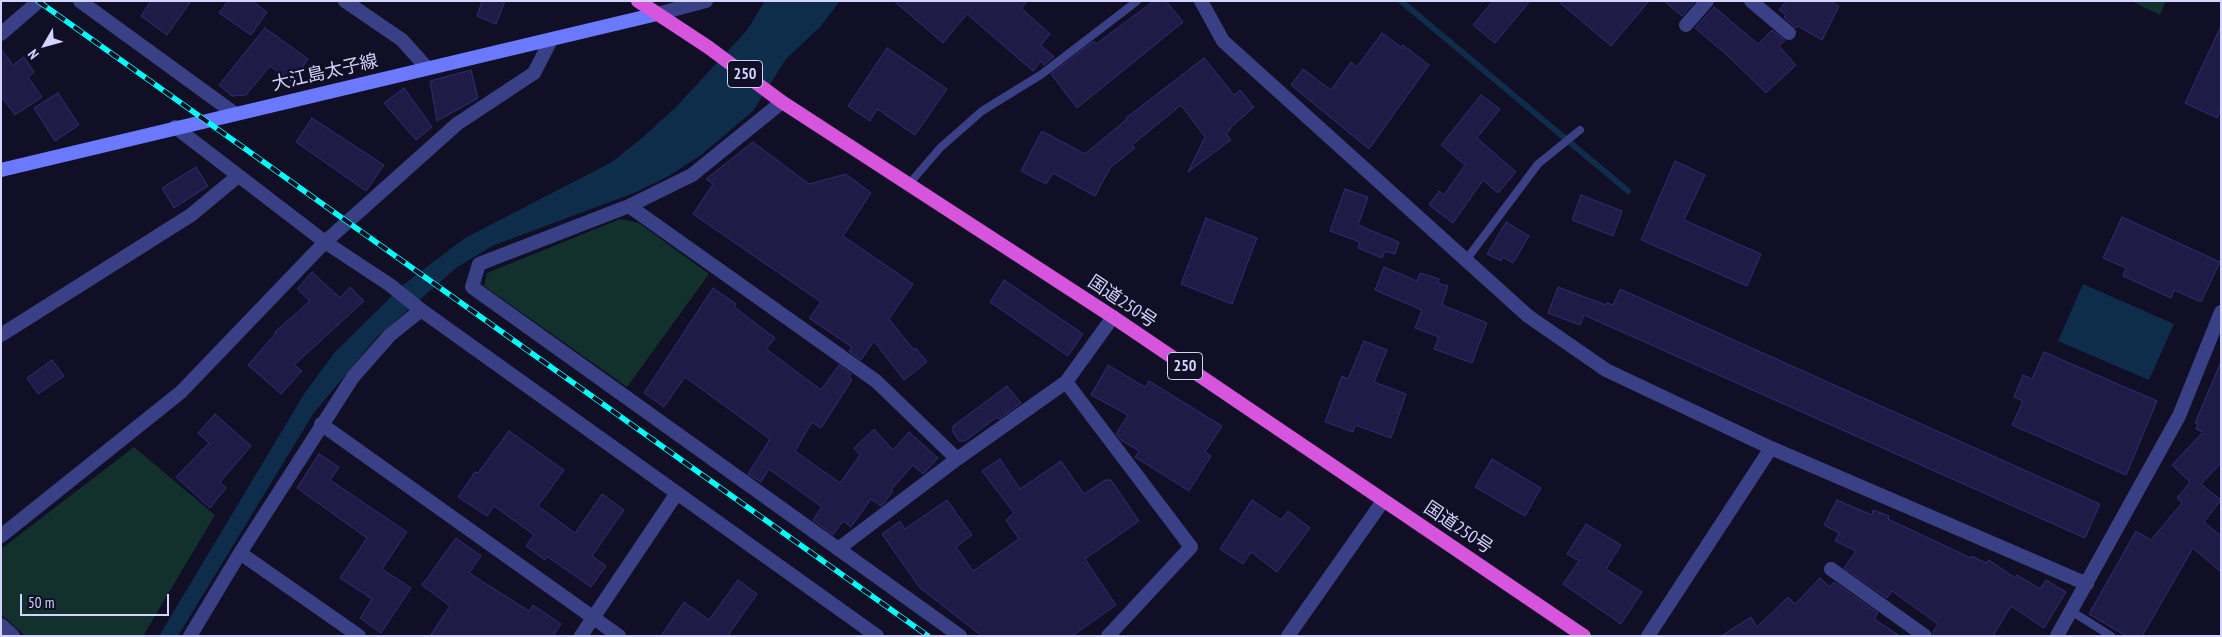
<!DOCTYPE html>
<meta charset="utf-8">
<style>
body{margin:0}
#map{position:relative;width:2222px;height:637px;overflow:hidden;background:#100f26;font-family:"PT Sans Narrow",sans-serif}
canvas{display:block}
.frame{position:absolute;inset:0;border:2px solid #d4d5ff;pointer-events:none}
.north{position:absolute;left:20px;top:20px;width:50px;height:50px;-webkit-text-stroke:4px #100f26;paint-order:stroke;rotate:232deg;font-size:14px;font-weight:700;line-height:20px;text-align:center;color:#d4d5ff}
.north::after{content:'';display:block;margin:auto;width:18px;height:22px;background:#d4d5ff;clip-path:polygon(50% 0,100% 100%,50% 72%,0 100%)}
.scale{position:absolute;left:20px;top:594px;width:149px;height:22px;box-sizing:border-box;border:2px solid #d4d5ff;border-top:0;padding-left:6px;font-size:15px;line-height:18px;white-space:nowrap;color:#d4d5ff;-webkit-text-stroke:4px #100f26;paint-order:stroke}
</style>
<div id="map">
<canvas width="2222" height="637"></canvas>
<div class="frame"></div>
<div class="north">N</div>
<div class="scale">50 m</div>
</div>
<script>
const ctx = document.querySelector('canvas').getContext('2d');
ctx.lineJoin = 'round';
function fill(path, color) {
  ctx.fillStyle = color;
  ctx.fill(path, 'evenodd');
}
function shape(rows) {
  const path = new Path2D();
  for (const r of rows) {
    path.moveTo(r[0], r[1]);
    for (let i = 2; i < r.length; i += 2) path.lineTo(r[i], r[i + 1]);
  }
  return path;
}
function stroke(path, color, width, dash) {
  ctx.strokeStyle = color;
  ctx.lineWidth = width;
  ctx.lineCap = dash ? 'butt' : 'round';
  ctx.setLineDash(dash || []);
  ctx.stroke(path);
}
function drawText(font, color, halo, rows, align = 'center') {
  ctx.font = font + ' "PT Sans Narrow","Noto Sans JP",sans-serif';
  ctx.lineWidth = 5;
  ctx.setLineDash([]);
  ctx.textBaseline = 'middle';
  ctx.strokeStyle = halo;
  ctx.fillStyle = color;
  for (const [text, x, y, turn = 0] of rows) {
    ctx.save();
    ctx.translate(x, y);
    ctx.rotate((+turn || 0) * Math.PI / 180);
    ctx.textAlign = isNaN(turn) ? turn : align;
    if (halo) ctx.strokeText(text, 0, 0);
    ctx.fillText(text, 0, 0);
    ctx.restore();
  }
}
const green = shape([
 [2131,1,2166,1,2160,15],
 [620,219,639,223,709,274,627,387,484,286,487,273],
 [134,447,215,515,143,636,25,636,1,614,1,549]
]);
const water = shape([
 [765,1,840,1,820,27,786,59,753,111,701,155,667,177,634,193,492,246,456,268,377,337,313,414,178,636,159,636,304,394,335,352,403,285,465,238,612,162,642,138,677,106,747,30],
 [2083,284,2174,324,2149,380,2058,341]
]);
const stream = shape([
 [1401,1,1628,191]
]);
const building = shape([
 [151,1,191,1,167,35,141,16,151,1],
 [228,1,252,1,267,12,251,35,219,13,228,1],
 [482,1,505,1,496,24,477,16,482,1],
 [894,1,1028,1,1021,8,1050,34,1041,45,1054,57,1044,65,1041,61,1033,71,967,14,943,43,894,1],
 [1154,1,1166,1,1183,22,1077,108,1051,74,1094,41,1096,44,1154,1],
 [1493,1,1530,1,1495,43,1473,25,1493,1],
 [1558,1,1649,1,1611,46,1558,1],
 [1664,1,1695,1,1682,16,1664,1],
 [1786,1,1830,1,1839,6,1822,40,1798,26,1796,28,1784,17,1786,15,1779,10,1786,1],
 [1714,7,1758,44,1772,30,1785,40,1779,46,1796,65,1766,93,1727,55,1695,28,1714,7],
 [2221,26,2221,109,2217,118,2185,103,2221,26],
 [265,28,308,59,292,82,270,66,246,95,232,96,219,85,265,28],
 [1382,33,1401,47,1403,45,1429,65,1369,149,1291,85,1303,69,1331,90,1351,62,1357,67,1382,33],
 [887,48,947,89,915,135,877,109,870,121,848,106,887,48],
 [1,49,13,65,24,57,34,72,28,77,42,97,15,115,1,96,1,49],
 [1204,58,1234,95,1240,90,1254,107,1230,128,1231,129,1226,133,1231,140,1188,172,1205,137,1181,105,1132,145,1135,148,1110,168,1095,196,1053,173,1046,184,1021,171,1042,131,1085,154,1127,119,1126,118,1204,58],
 [471,70,478,98,437,121,430,81,471,70],
 [404,88,432,127,416,140,384,103,404,88],
 [58,93,79,125,55,141,34,108,58,93],
 [1481,95,1500,109,1477,138,1516,172,1498,193,1483,180,1453,223,1429,205,1439,191,1444,195,1465,165,1441,145,1481,95],
 [312,118,384,165,366,191,296,142,312,118],
 [753,142,809,184,846,174,871,193,843,236,913,284,889,319,914,350,916,348,927,362,904,380,874,341,861,360,849,351,852,347,809,318,821,302,693,214,713,184,706,179,753,142],
 [1675,161,1705,175,1684,220,1761,254,1747,286,1641,240,1675,161],
 [196,167,208,186,174,208,162,188,196,167],
 [1345,189,1368,197,1358,225,1399,242,1395,254,1385,251,1382,258,1358,248,1360,242,1330,231,1345,189],
 [1581,195,1622,211,1613,236,1572,220,1581,195],
 [2122,217,2220,262,2201,302,2174,290,2171,298,2123,276,2126,268,2103,258,2122,217],
 [1206,218,1257,238,1232,304,1181,284,1206,218],
 [1506,222,1529,236,1513,263,1503,257,1501,261,1487,254,1506,222],
 [1384,267,1417,281,1420,273,1439,279,1438,283,1448,286,1442,305,1487,323,1472,363,1434,349,1439,337,1415,328,1422,310,1375,290,1384,267],
 [312,272,340,298,350,287,364,301,294,365,302,371,281,394,248,365,276,333,275,332,310,301,297,289,312,272],
 [1004,280,1083,334,1068,356,990,302,1004,280],
 [1558,287,1606,305,1607,303,1613,305,1620,289,2100,504,2085,538,1584,315,1580,325,1548,313,1558,287],
 [713,288,736,304,734,307,775,338,766,349,821,390,839,365,851,374,849,377,852,380,821,428,812,422,795,451,840,483,860,455,854,448,874,429,893,450,909,432,938,458,923,474,913,465,891,490,893,491,883,504,881,506,871,499,851,527,843,521,833,535,813,520,822,507,769,469,761,482,748,474,770,439,685,377,664,407,644,393,713,288],
 [1364,341,1387,350,1374,382,1406,394,1391,438,1355,425,1353,432,1325,422,1342,376,1348,379,1364,341],
 [2044,352,2157,401,2126,475,2012,425,2023,401,2014,397,2023,375,2032,379,2044,352],
 [52,360,64,376,38,394,27,378,52,360],
 [2221,362,2221,463,2201,484,2221,500,2204,522,2221,536,2221,572,2193,548,2142,636,2126,636,2089,614,2136,531,2151,540,2182,503,2177,498,2190,482,2172,465,2203,432,2196,429,2198,424,2195,423,2221,362],
 [1108,365,1145,387,1149,381,1222,426,1205,452,1211,456,1189,491,1135,457,1139,451,1121,440,1116,434,1128,415,1091,395,1108,365],
 [1007,386,1021,403,999,419,997,417,965,441,959,441,953,432,953,426,1007,386],
 [215,414,251,446,220,482,226,488,210,508,176,477,209,443,198,433,215,414],
 [509,431,564,470,538,506,575,533,602,494,624,510,592,556,606,566,591,587,548,557,545,560,526,546,534,535,494,506,487,516,458,497,475,472,478,473,509,431],
 [319,454,339,467,330,480,407,532,382,569,411,588,381,633,360,618,372,599,340,578,367,538,297,488,319,454],
 [1000,459,1020,489,1061,461,1084,494,1105,480,1111,480,1139,521,1085,559,1116,605,1072,636,982,636,920,588,882,534,900,521,905,529,947,500,972,535,956,547,973,571,1019,539,1006,520,1014,513,982,471,1000,459],
 [1492,459,1541,488,1525,516,1475,487,1492,459],
 [1252,500,1281,520,1288,511,1310,528,1277,572,1251,552,1243,564,1220,549,1252,500],
 [1837,500,1872,515,1873,510,1889,516,1888,519,1971,558,1972,556,1986,563,1989,560,2015,578,2017,575,2040,589,2046,580,2066,592,2044,628,2011,606,1993,636,1934,636,1933,632,1938,624,1892,591,1887,598,1844,568,1856,551,1835,541,1839,533,1824,525,1837,500],
 [1586,524,1621,545,1606,569,1642,592,1621,624,1563,584,1579,561,1567,554,1586,524],
 [456,538,481,556,469,573,529,611,533,605,561,624,553,636,430,636,450,606,422,585,456,538],
 [1820,578,1830,587,1834,582,1878,613,1874,619,1900,636,1721,636,1751,617,1757,627,1788,597,1795,604,1820,578],
 [738,580,757,594,729,634,732,636,661,636,684,602,709,620,738,580]
]);
const service = shape([
 [909,184,940,148,982,111,1042,74,1137,1],
 [1466,260,1538,164,1580,130],
 [2071,611,2111,636]
]);
const minor = shape([
 [80,1,234,113],
 [345,1,402,40,427,68],
 [1201,1,1223,41,1528,316,1606,370,1771,448,2087,584],
 [1751,1,1789,33],
 [1686,25,1707,1],
 [1,34,39,1],
 [782,102,692,175,629,206,479,264,472,287,960,636],
 [175,127,325,242,390,285,421,310,877,636],
 [629,206,876,381,957,459],
 [1,335,191,215,238,176],
 [1066,382,1191,547,1108,636],
 [321,424,619,636],
 [1,536,181,392,325,242,457,124,534,73,551,40],
 [838,549,957,459,1066,382,1113,317],
 [240,553,359,636],
 [1831,569,1925,636],
 [1,625,13,636],
 [190,636,240,553,353,377,390,335,421,310],
 [581,636,677,493],
 [1648,636,1771,448],
 [2057,636,2179,416,2221,312]
]);
const tertiary = shape([
 [657,14,706,1],
 [1288,636,1383,501]
]);
const secondary = shape([
 [1,170,657,14]
]);
const trunk = shape([
 [638,1,708,47,782,102,1113,317,1584,636]
]);
const rail = shape([
 [38,1,928,636]
]);
const shields = [
 [745,74,35],
 [1185,366,35]
];
const shieldNames = [
 ["250",745,74],
 ["250",1185,366]
];
const streetNames = [
 ["大江島太子線",325,73,-13],
 ["国道250号",1122,302,34],
 ["国道250号",1458,528,34]
];
fill(green, '#12302c');
fill(water, '#0e2d4b');
stroke(stream, '#0e2d4b', 6);
fill(building, '#1f1b47');
stroke(building, '#322d73', 1);
stroke(service, '#3a4085', 8);
stroke(minor, '#3a4085', 14);
stroke(tertiary, '#3a4085', 14);
stroke(secondary, '#6b79ff', 14);
stroke(trunk, '#d655dc', 14);
stroke(rail, '#00fffa', 5.5);
stroke(rail, '#100f26', 4, [11]);
for (const [x, y, w] of shields) {
  const box = new Path2D();
  box.roundRect(x - w / 2, y - 13.5, w, 27, 4);
  ctx.fillStyle = '#100f26';
  ctx.fill(box);
  stroke(box, '#d4d5ff', 1);
}
drawText('bold 16px', '#d4d5ff', null, shieldNames);
drawText('18px', '#d4d5ff', '#100f26', streetNames);
</script>
